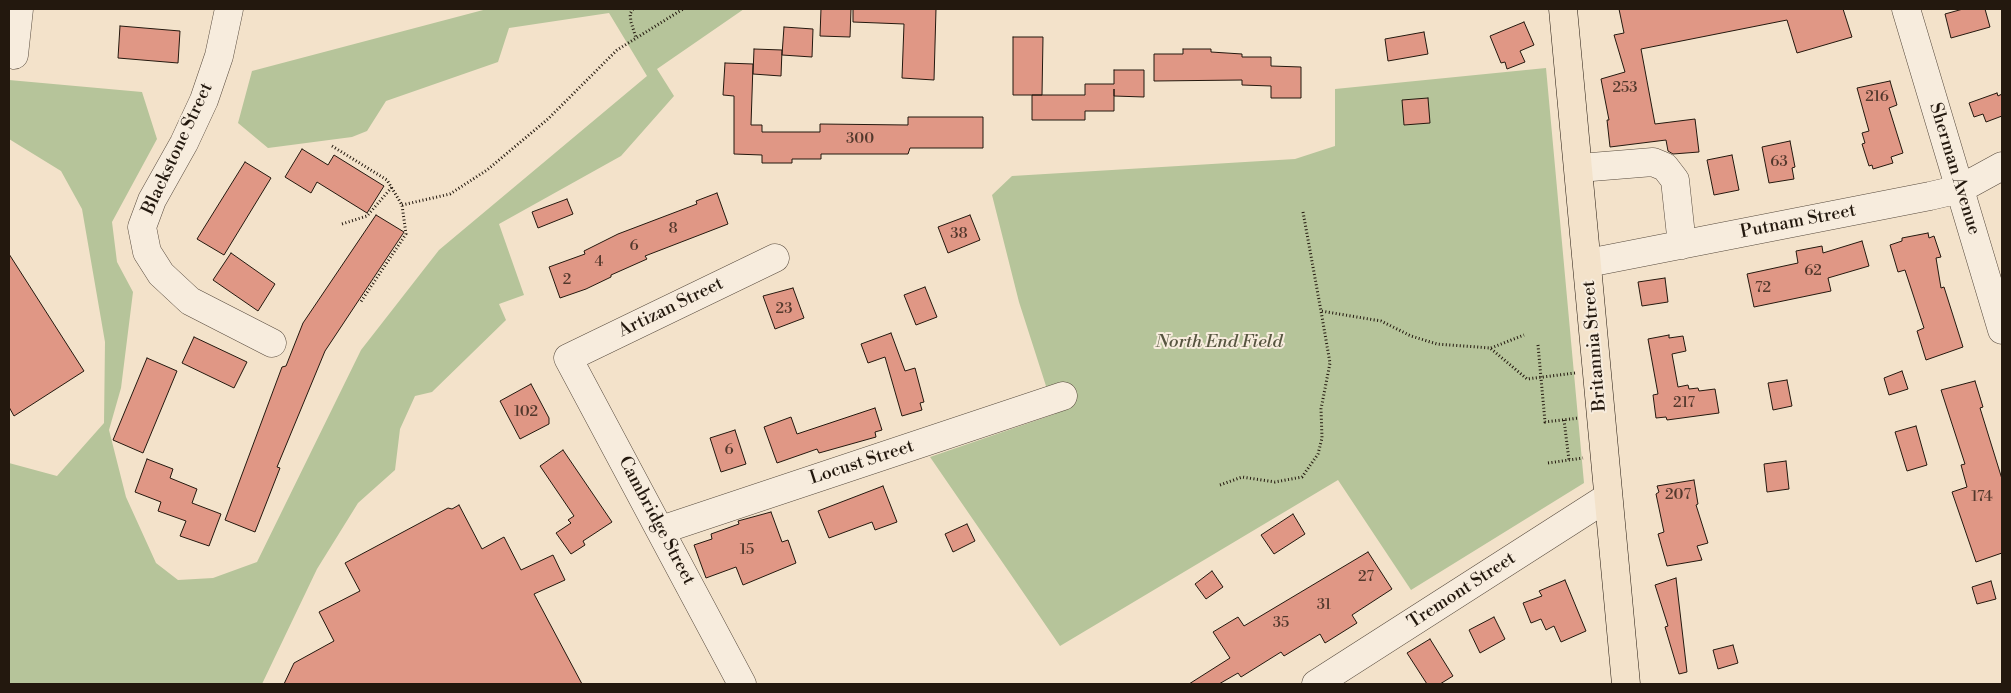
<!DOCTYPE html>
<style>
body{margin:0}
#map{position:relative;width:2011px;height:693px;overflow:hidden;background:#f3e2ca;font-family:"Libre Bodoni",serif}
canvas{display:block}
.frame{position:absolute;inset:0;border:10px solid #23180e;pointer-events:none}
</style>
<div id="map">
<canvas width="2011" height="693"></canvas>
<div class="frame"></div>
</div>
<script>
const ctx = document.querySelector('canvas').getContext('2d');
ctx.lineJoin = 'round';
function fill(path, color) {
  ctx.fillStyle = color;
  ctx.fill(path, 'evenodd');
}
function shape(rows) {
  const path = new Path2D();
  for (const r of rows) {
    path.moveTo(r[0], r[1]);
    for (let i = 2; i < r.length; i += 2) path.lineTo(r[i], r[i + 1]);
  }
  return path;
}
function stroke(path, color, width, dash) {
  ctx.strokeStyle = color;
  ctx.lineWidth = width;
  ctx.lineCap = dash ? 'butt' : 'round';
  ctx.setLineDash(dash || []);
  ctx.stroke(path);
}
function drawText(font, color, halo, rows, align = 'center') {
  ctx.font = font + ' "Libre Bodoni",serif';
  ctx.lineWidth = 4;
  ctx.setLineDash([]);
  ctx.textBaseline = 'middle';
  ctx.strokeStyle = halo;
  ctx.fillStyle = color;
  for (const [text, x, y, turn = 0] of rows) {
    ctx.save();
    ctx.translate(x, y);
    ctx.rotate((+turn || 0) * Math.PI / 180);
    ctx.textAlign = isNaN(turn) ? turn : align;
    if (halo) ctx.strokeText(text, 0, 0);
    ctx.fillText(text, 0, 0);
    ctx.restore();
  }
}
const green = shape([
 [487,9,744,9,657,69,674,96,621,156,499,224,524,295,499,304,506,320,432,392,415,396,400,429,395,470,358,503,317,569,262,684,9,684,9,463,57,476,104,423,105,342,82,209,61,171,9,139,9,80,142,92,157,139,112,222,117,262,133,292,121,388,109,430,126,497,156,563,178,580,213,578,257,562,361,350,439,250,647,76,609,13,509,28,498,62,386,101,367,131,352,137,268,148,238,123,252,71],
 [1546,68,1584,483,1411,590,1338,480,1060,646,930,457,1055,414,1019,302,992,195,1012,176,1295,159,1335,146,1335,89]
]);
const building = shape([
 [821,9,851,9,850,37,820,36,821,9],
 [853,9,936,9,934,80,902,78,904,24,853,22,853,9],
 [1619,9,1843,9,1852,37,1797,53,1787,20,1641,49,1655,124,1695,119,1699,152,1673,154,1668,151,1666,140,1610,147,1607,120,1609,120,1601,79,1625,72,1614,35,1624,33,1619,9],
 [1963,9,1985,9,1990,27,1951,38,1945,14,1963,9],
 [1524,22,1534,45,1520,51,1525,62,1507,69,1505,62,1501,63,1490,36,1524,22],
 [120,26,180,31,178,63,118,58,120,26],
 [784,27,813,29,812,57,782,55,784,27],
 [1424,32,1428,54,1388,61,1385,39,1424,32],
 [1013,37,1043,37,1042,95,1013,95,1013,37],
 [754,49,782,50,781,76,753,74,754,49],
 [1183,49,1211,49,1211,52,1242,54,1242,57,1271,57,1271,66,1301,67,1301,98,1271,98,1271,86,1242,85,1242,80,1154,81,1154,54,1183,54,1183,49],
 [725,63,753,64,751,125,762,125,762,132,820,132,820,124,908,125,908,117,983,117,983,148,910,148,908,154,821,154,821,159,792,159,792,163,762,163,762,155,734,154,734,96,723,95,725,63],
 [1114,70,1144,70,1144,97,1114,96,1114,89,1114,111,1085,111,1085,120,1032,120,1032,95,1085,95,1085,84,1114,84,1114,70],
 [1890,81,1897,105,1889,108,1903,153,1891,157,1893,163,1873,169,1872,165,1869,166,1862,144,1865,143,1862,133,1869,131,1857,88,1890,81],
 [1997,93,1998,96,2002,94,2002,116,1986,122,1983,114,1974,117,1969,103,1997,93],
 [1428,98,1430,123,1404,125,1402,100,1428,98],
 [1790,141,1795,167,1792,168,1794,179,1769,183,1762,147,1790,141],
 [302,149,328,165,334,155,384,186,367,213,317,182,311,193,285,177,302,149],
 [1732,155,1739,190,1714,195,1707,160,1732,155],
 [245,162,271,178,224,255,197,239,245,162],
 [717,193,728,224,645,256,647,259,611,275,611,277,586,289,560,298,549,267,585,254,584,251,618,234,697,204,696,201,717,193],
 [567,199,573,214,538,228,532,212,567,199],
 [376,215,404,232,325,351,277,467,280,468,255,532,225,520,282,367,286,366,303,323,376,215],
 [970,215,980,240,948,253,938,227,970,215],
 [1928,233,1929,238,1934,236,1941,257,1936,258,1941,288,1944,287,1963,347,1926,360,1917,331,1924,328,1905,270,1898,272,1890,245,1902,241,1902,238,1928,233],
 [1862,241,1869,266,1828,278,1831,291,1754,307,1747,274,1798,263,1796,251,1822,246,1823,253,1862,241],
 [231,253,275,284,258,311,213,280,231,253],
 [9,254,84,371,14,416,9,407,9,254],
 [1665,278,1668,302,1642,306,1638,282,1665,278],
 [925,287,937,317,916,325,904,295,925,287],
 [793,288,804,318,775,329,763,296,793,288],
 [891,333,905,371,915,368,924,402,920,403,922,410,902,416,885,357,868,363,861,344,891,333],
 [1669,335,1669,338,1683,336,1686,351,1672,354,1678,387,1688,385,1689,389,1698,388,1699,391,1715,389,1719,413,1667,420,1666,417,1656,418,1653,395,1658,394,1648,339,1669,335],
 [194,337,247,362,234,388,182,363,194,337],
 [147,358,177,371,143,453,113,440,147,358],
 [1902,371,1908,389,1889,395,1884,378,1902,371],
 [1787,380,1792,406,1773,410,1768,383,1787,380],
 [1975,381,1983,407,1980,408,2002,479,2002,553,1976,562,1952,492,1967,487,1961,465,1965,464,1941,390,1975,381],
 [531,384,549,418,549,424,520,439,500,401,531,384],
 [875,408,882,430,875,432,876,437,819,453,817,449,777,463,764,427,791,417,797,434,875,408],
 [1916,426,1927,465,1907,471,1895,432,1916,426],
 [735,430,746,464,721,472,710,438,735,430],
 [563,450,612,522,583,541,585,545,571,554,556,533,571,523,568,520,574,516,540,466,563,450],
 [147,459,173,469,170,478,197,489,192,503,221,514,209,546,180,536,186,521,158,511,161,502,135,492,147,459],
 [1786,461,1789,489,1767,492,1764,464,1786,461],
 [1694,480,1698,504,1696,505,1708,543,1697,546,1702,560,1667,566,1658,534,1664,532,1656,494,1659,492,1657,486,1694,480],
 [883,486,897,522,875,530,872,522,829,538,818,511,883,486],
 [459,505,482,549,504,537,521,570,553,555,565,580,534,594,582,684,284,684,294,663,334,641,319,612,360,591,345,563,448,508,452,509,459,505],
 [771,512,782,542,788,540,796,563,743,585,736,567,706,578,694,545,712,539,711,534,739,524,738,521,771,512],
 [1293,514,1305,534,1274,554,1261,535,1293,514],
 [967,524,975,541,953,552,945,534,967,524],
 [1368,552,1392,589,1352,615,1357,623,1325,643,1320,634,1284,656,1281,652,1241,677,1238,673,1219,684,1189,684,1230,658,1213,632,1238,617,1244,626,1368,552],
 [1212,571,1223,587,1206,599,1195,584,1212,571],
 [1676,578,1687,672,1679,674,1665,627,1668,626,1655,585,1676,578],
 [1565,580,1586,631,1561,642,1554,626,1546,630,1541,619,1531,623,1523,603,1542,596,1539,591,1565,580],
 [1991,581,1996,599,1977,604,1972,587,1991,581],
 [1494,617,1505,639,1480,653,1469,630,1494,617],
 [1430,639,1453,676,1440,684,1427,684,1407,653,1430,639],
 [1733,645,1738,663,1718,669,1713,650,1733,645]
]);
const path = shape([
 [633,9,630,14,631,22,636,38],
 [332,146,387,180,402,205,406,234,360,303],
 [402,205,450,194,487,170,548,119,617,50,683,9],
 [1303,212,1321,311,1381,321,1411,336,1437,344,1490,348,1527,379,1575,373],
 [342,224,367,216,392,187],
 [1538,345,1545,422,1579,418],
 [1491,348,1524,335],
 [1564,420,1569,460],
 [1548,463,1583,458],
 [1220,485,1242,477,1275,482,1302,477,1318,454,1322,438,1321,409,1330,363,1321,311]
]);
const minor = shape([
 [229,9,219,56,204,100,184,143,152,200,142,227,147,252,161,274,190,301,272,343],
 [1906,9,2002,330],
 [14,55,19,9],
 [1579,168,1653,162,1665,167,1675,180,1682,245],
 [1588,263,1930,196,1960,189,2002,166],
 [661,530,1063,396],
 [742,684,568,358,775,258],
 [1316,684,1608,497]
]);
const major = shape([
 [1563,9,1626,684]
]);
const numberNames = [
 ["253",1625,88],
 ["216",1877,97],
 ["300",860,139],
 ["63",1779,162],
 ["8",673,229],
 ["38",959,234],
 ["6",634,246],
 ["4",599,262],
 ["62",1813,271],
 ["2",567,280],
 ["72",1763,288],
 ["23",784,309],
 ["217",1684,403],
 ["102",526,412],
 ["6",729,450],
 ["207",1678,495],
 ["174",1982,497],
 ["15",747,550],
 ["27",1366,577],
 ["31",1324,605],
 ["35",1281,623]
];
const streetNames = [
 ["Blackstone Street",178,149,-65],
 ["Sherman Avenue",1954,169,73],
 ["Putnam Street",1798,222,-11],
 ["Artizan Street",671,308,-26],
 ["Britannia Street",1595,346,-95],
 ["Locust Street",862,463,-18],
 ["Cambridge Street",656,521,62],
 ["Tremont Street",1462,591,-33]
];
const parkNames = [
 ["North End Field",1219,343]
];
fill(green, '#b6c49a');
fill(building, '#e09785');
stroke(building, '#23180e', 1);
stroke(minor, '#574a3d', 29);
stroke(major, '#23180e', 29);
stroke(path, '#23180e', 3, [1, 2.5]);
stroke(minor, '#f7ecdd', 28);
stroke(major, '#f3e2ca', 28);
drawText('15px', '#52382c', null, numberNames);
drawText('18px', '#23180e', '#f7ecdd', streetNames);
drawText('italic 18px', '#56543f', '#f7ecdd', parkNames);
</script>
